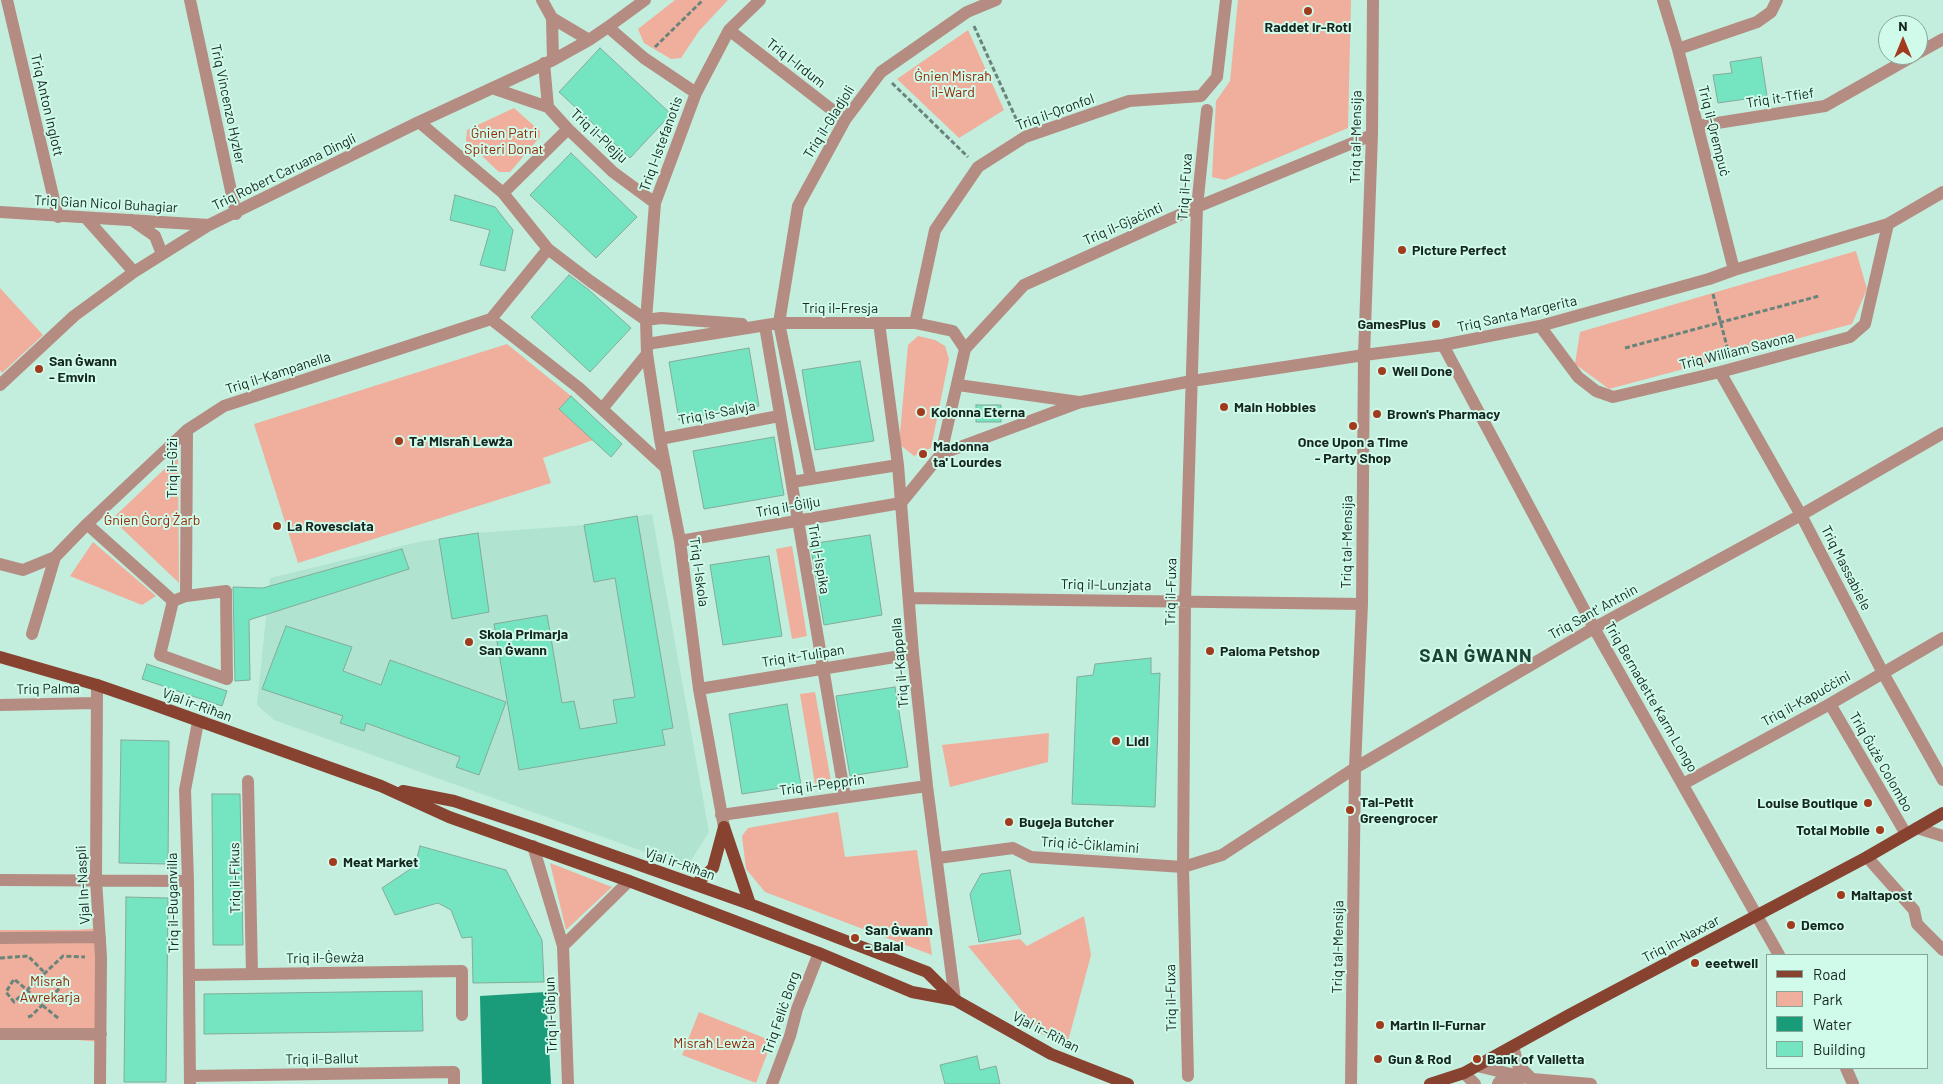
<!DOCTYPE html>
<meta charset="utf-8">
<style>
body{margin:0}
#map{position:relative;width:1943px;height:1084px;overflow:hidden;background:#c3eddd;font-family:Barlow,sans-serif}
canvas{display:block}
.legend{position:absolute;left:1766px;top:954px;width:162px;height:115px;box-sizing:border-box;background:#d0fbea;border:1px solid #86a699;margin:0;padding:6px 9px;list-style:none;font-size:15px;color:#162620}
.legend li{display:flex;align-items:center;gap:10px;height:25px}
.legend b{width:25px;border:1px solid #86a699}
.north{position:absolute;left:1878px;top:15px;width:50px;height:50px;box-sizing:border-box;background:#d0fbea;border:1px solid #86a699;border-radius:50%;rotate:0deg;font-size:14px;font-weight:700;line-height:20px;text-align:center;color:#162620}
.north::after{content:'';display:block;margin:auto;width:18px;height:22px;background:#a23a1d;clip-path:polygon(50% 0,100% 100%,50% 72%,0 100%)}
</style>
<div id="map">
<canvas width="1943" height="1084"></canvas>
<ul class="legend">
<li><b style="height:6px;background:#884230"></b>Road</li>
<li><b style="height:14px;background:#f0af9d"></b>Park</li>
<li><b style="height:14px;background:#1a9c7a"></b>Water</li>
<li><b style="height:14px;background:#74e5c0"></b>Building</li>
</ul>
<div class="north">N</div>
</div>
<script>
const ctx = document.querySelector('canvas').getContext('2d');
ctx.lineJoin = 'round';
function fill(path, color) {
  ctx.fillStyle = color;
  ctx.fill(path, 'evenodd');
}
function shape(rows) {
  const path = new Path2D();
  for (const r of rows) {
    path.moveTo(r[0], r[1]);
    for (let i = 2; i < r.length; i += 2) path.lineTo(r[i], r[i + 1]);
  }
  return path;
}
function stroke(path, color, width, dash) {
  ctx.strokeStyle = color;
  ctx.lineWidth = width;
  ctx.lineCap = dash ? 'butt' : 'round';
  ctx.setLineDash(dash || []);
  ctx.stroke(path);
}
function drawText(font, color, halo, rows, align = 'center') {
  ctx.font = font + ' Barlow,sans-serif';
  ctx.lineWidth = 4;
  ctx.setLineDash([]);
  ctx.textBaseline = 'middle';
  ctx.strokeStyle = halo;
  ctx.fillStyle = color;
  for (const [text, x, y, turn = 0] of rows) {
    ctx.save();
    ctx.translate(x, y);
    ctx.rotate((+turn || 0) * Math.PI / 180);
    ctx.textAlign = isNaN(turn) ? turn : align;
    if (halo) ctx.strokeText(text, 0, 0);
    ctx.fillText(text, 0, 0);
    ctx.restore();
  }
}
const built = shape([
 [652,514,709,832,687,867,274,720,257,705,270,578,418,542,478,533,584,525]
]);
const green = shape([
 [675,0,728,0,699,31,681,58,671,59,644,43,638,29],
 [1238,0,1351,0,1348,128,1225,180,1212,177,1216,101,1230,81],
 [968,30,1004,110,959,138,897,79],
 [514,108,540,131,540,137,510,172,499,172,466,141,467,130],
 [1856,251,1867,289,1852,324,1609,389,1575,364,1580,332],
 [0,288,43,335,2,373,0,370],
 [918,336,935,340,945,346,949,359,931,448,914,456,899,444,908,345],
 [507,344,571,396,559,409,593,440,543,458,551,483,298,563,254,424],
 [178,456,179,583,112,519],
 [93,542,156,596,142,605,70,576],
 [792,546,807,636,792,639,776,549],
 [815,692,831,781,815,784,800,694],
 [1049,733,1048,762,950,787,942,745],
 [838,812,845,857,917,850,932,955,765,892,746,869,742,836,748,828],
 [550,863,612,887,566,930],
 [1084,916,1091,955,1067,1045,1040,1033,968,946,1020,939,1027,946],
 [100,928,101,1042,77,1040,0,1040,0,930,77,930],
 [699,1012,772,1041,756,1083,682,1055]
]);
const water = shape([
 [546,992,551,1084,482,1084,480,996]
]);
const building = shape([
 [600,48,671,114,630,158,559,92,600,48],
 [1761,57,1767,96,1718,103,1713,75,1732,73,1730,62,1761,57],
 [571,153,637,217,596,258,530,195,571,153],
 [455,195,495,207,513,230,505,271,480,265,490,230,450,220,455,195],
 [569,275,589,290,631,328,590,372,531,317,569,275],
 [749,348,759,406,679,420,669,362,749,348],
 [860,361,874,441,815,450,802,370,860,361],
 [571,396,622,444,611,457,559,409,571,396],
 [976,405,1001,405,1001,422,976,422,976,405],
 [774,437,784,495,704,509,693,451,774,437],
 [637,516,673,728,662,730,665,745,519,770,494,624,547,615,562,703,574,701,580,729,617,723,613,700,635,697,615,578,594,582,584,525,637,516],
 [478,533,489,612,452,619,439,539,478,533],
 [870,535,882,615,824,625,810,544,870,535],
 [402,549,409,569,249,620,250,680,235,681,233,587,263,588,402,549],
 [769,556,782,636,723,645,710,565,769,556],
 [286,626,352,647,343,671,381,685,390,660,506,702,479,775,456,767,460,757,366,723,364,731,340,723,343,716,262,689,286,626],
 [1151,658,1151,674,1160,673,1155,807,1072,804,1077,677,1093,675,1095,664,1151,658],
 [147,664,227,691,222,706,142,679,147,664],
 [895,687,908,767,850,776,836,696,895,687],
 [787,704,801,785,742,794,729,714,787,704],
 [121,740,169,741,168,864,119,863,121,740],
 [212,794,240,794,243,945,213,945,212,794],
 [420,846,506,870,542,940,544,982,473,983,472,937,462,938,451,910,438,903,395,915,382,888,415,866,420,846],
 [1010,870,1021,934,979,942,970,894,981,874,1010,870],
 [126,897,168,898,166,1082,124,1082,126,897],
 [422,991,423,1031,204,1034,204,994,422,991],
 [977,1056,980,1070,996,1066,1000,1084,945,1084,940,1065,977,1056]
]);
const path = shape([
 [974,26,1018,123],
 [655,47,703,0],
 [892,83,968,157],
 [1713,294,1729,354],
 [1625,348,1819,296],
 [0,958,28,956,45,973],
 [28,1017,31,1016,60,988],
 [58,1018,42,1005,27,990,14,979,6,992,14,1002,27,990,63,956,85,957]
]);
const minor = shape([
 [7,0,58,217],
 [190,0,236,214],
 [542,0,552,18,553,60],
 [1663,0,1678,49,1734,270],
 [552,18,589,40],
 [608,27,645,0],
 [729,30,845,120],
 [1678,49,1757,22,1771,12,1777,0],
 [1918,53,1943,39],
 [544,63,548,107],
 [492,88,548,107,568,129,613,172,655,203],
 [419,122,503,193,548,249,590,281,646,320],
 [1698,126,1825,106,1915,55],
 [503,193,568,129],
 [0,212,209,225],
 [86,218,134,272],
 [132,220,155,236,162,254],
 [491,319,579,388,666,468],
 [646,320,661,318,742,324],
 [879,323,898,465,913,654,927,786,955,1000],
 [915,323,935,230,978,167,1025,137,1129,101,1201,96,1217,77,1226,0],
 [765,326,845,797],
 [1540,326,1578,377,1596,391,1613,397,1720,372,1850,337,1865,324,1888,224],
 [647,344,779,323,915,323,953,331,965,349,941,454],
 [1443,345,1594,628,1779,955],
 [965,349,1024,285,1197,207,1372,135],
 [1720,372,1801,515,1883,673,1943,780],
 [0,385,74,316,134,272,209,225,419,122,553,60,589,40,608,27,644,58,696,93],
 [958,385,1079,402],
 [602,409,647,354],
 [660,439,779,416],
 [811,479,779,323,798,206,845,120,881,72,967,12,996,0],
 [792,482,898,465],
 [901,503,941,454,1081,402,1192,381,1364,355,1443,345,1540,326,1709,279,1734,270,1888,224,1943,192],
 [87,524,173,601],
 [680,541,901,503],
 [0,564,23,570,55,557],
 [226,591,227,679,160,655,173,601,186,596,226,591],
 [186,596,187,430],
 [909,598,1362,604],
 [32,634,55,557,87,524,187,430,224,406,491,319,548,249],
 [97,685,96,880,101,957,100,1084],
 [699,689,913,654],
 [1830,704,1906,834],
 [0,705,96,703],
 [248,781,252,974],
 [1683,784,1830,704,1943,638],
 [721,815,927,786],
 [724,827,699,689,680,541,660,439,647,354,646,320,655,203,696,93,729,30,760,0],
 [1917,828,1943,836],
 [533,846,563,946,568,1084],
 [1867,857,1914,910,1917,924,1943,950],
 [938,858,1013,848,1031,857,1183,867,1222,855,1355,768,1594,628,1801,515,1943,433],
 [0,880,188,881],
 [0,938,100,937],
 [563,946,629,881],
 [189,975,462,971,462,1015],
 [0,1034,101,1034],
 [1513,1046,1518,1065,1532,1079],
 [1477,1066,1532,1079,1591,1084],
 [1846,1068,1853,1084],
 [1464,1073,1475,1084],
 [191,1076,454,1072,454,1084],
 [1188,1076,1183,867,1185,601,1197,207,1207,110],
 [190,1084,188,881,185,790,198,722],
 [772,1084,790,1036,797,1009,819,953],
 [1351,1084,1355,768,1362,604,1364,355,1372,135,1373,0],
 [1498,1084,1499,1082,1519,1080]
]);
const major = shape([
 [0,657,97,685,149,703,381,786,449,817,629,881,819,953,912,992,955,1000],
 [403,791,454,801,538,829,750,904,927,972,955,1000,1051,1054,1128,1084],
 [724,827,750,904],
 [695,885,713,868,724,827],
 [1430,1084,1464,1073,1569,1015,1867,857,1943,813]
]);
const markers = [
 [1308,11,5,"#a23a1d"],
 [1402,250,5,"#a23a1d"],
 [1436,324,5,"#a23a1d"],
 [39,369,5,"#a23a1d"],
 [1382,371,5,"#a23a1d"],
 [1224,407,5,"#a23a1d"],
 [921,412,5,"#a23a1d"],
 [1377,414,5,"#a23a1d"],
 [1353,426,5,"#a23a1d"],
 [399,441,5,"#a23a1d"],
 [923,454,5,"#a23a1d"],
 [277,526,5,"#a23a1d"],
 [469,642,5,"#a23a1d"],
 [1210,651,5,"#a23a1d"],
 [1116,741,5,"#a23a1d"],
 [1868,803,5,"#a23a1d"],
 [1350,810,5,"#a23a1d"],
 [1009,822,5,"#a23a1d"],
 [1880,830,5,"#a23a1d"],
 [333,862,5,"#a23a1d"],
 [1841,895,5,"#a23a1d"],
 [1791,925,5,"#a23a1d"],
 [855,938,5,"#a23a1d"],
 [1695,963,5,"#a23a1d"],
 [1380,1025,5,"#a23a1d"],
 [1378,1059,5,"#a23a1d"],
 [1477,1059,5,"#a23a1d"]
];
const poiNames = [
 ["Raddet ir-Roti",1308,27,"center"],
 ["Picture Perfect",1412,250],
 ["GamesPlus",1426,324,"right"],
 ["San Ġwann",49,361],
 ["- Emvin",49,377],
 ["Well Done",1392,371],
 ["Main Hobbies",1234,407],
 ["Kolonna Eterna",931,412],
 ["Brown's Pharmacy",1387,414],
 ["Ta' Misraħ Lewża",409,441],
 ["Once Upon a Time",1353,442,"center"],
 ["- Party Shop",1353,458,"center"],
 ["Madonna",933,446],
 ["ta' Lourdes",933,462],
 ["La Rovesciata",287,526],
 ["Skola Primarja",479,634],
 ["San Ġwann",479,650],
 ["Paloma Petshop",1220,651],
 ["Lidl",1126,741],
 ["Tal-Petit",1360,802],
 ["Greengrocer",1360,818],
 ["Louise Boutique",1858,803,"right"],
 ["Bugeja Butcher",1019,822],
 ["Total Mobile",1870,830,"right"],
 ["Meat Market",343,862],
 ["Maltapost",1851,895],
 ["Demco",1801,925],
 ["San Ġwann",865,930],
 ["- Balal",865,946],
 ["eeetwell",1705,963],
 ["Martin Il-Furnar",1390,1025],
 ["Gun & Rod",1388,1059],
 ["Bank of Valletta",1487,1059]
];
const streetNames = [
 ["Triq l-Irdum",796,63,38],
 ["Triq it-Tfief",1780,98,-9],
 ["Triq Vincenzo Hyzler",228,104,78],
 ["Triq Anton Inglott",47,105,77],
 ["Triq il-Qronfol",1055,112,-20],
 ["Triq il-Gladjoli",829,122,-58],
 ["Triq il-Qrempuċ",1714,131,76],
 ["Triq il-Plejju",599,136,43],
 ["Triq tal-Mensija",1356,137,-89],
 ["Triq l-Istefanotis",661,144,-70],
 ["Triq Robert Caruana Dingli",284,172,-26],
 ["Triq il-Fuxa",1185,187,-86],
 ["Triq Gian Nicol Buhagiar",106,204,3],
 ["Triq il-Gjaċinti",1123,224,-24],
 ["Triq il-Fresja",840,308],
 ["Triq Santa Margerita",1517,314,-13],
 ["Triq William Savona",1737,351,-14],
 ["Triq il-Kampanella",278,373,-18],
 ["Triq is-Salvja",717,413,-11],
 ["Triq il-Ġiżi",172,468,-90],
 ["Triq il-Ġilju",788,507,-10],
 ["Triq tal-Mensija",1347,542,-89],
 ["Triq l-Ispika",819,559,80],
 ["Triq Massabiele",1846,568,63],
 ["Triq l-Iskola",699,572,82],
 ["Triq il-Lunzjata",1106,585,1],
 ["Triq il-Fuxa",1171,592,-89],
 ["Triq Sant' Antnin",1593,612,-29],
 ["Triq it-Tulipan",803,656,-9],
 ["Triq il-Kappella",900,663,-95],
 ["Triq Palma",48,689,-1],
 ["Triq Bernadette Karm Longo",1651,697,60],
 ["Triq il-Kapuċċini",1806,699,-29],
 ["Vjal ir-Riħan",197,705,20],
 ["Triq Ġużè Colombo",1881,762,60],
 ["Triq il-Pepprin",822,785,-8],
 ["Triq iċ-Ċiklamini",1090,845,4],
 ["Vjal ir-Riħan",680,864,19],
 ["Triq il-Fikus",235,878,-91],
 ["Vjal In-Naspli",83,885,-93],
 ["Triq il-Buganvilla",173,903,-91],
 ["Triq in-Naxxar",1681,939,-28],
 ["Triq tal-Mensija",1338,947,-89],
 ["Triq il-Ġewża",325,958,-1],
 ["Triq il-Fuxa",1171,998,-91],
 ["Triq Feliċ Borg",781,1013,-71],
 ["Triq il-Ġibjun",551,1015,-92],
 ["Vjal ir-Riħan",1046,1032,27],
 ["Triq il-Ballut",322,1059,-1]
];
const parkNames = [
 ["Ġnien Misraħ",953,76],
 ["il-Ward",953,92],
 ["Ġnien Patri",504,133],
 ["Spiteri Donat",504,149],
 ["Ġnien Ġorġ Żarb",152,520],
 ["Misraħ",50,981],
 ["Awrekarja",50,997],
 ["Misraħ Lewża",714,1043]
];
const districtNames = [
 ["SAN ĠWANN",1476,656]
];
fill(built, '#b1e4d0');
fill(green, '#f0af9d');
fill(water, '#1a9c7a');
fill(building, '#74e5c0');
stroke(building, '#83ab9b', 1);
stroke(path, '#69857b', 3, [5, 2.5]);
stroke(minor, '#b58c81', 12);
stroke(major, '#884230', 12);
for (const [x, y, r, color] of markers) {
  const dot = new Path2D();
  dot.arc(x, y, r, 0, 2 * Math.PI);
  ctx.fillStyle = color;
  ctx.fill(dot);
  stroke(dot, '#d0fbea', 2);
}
drawText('bold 14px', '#162620', '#d0fbea', poiNames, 'left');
drawText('14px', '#162620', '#d0fbea', streetNames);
drawText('14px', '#922805', '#d0fbea', parkNames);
ctx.letterSpacing = '1px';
drawText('bold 19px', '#1c4135', '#d0fbea', districtNames);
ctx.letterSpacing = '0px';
</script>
